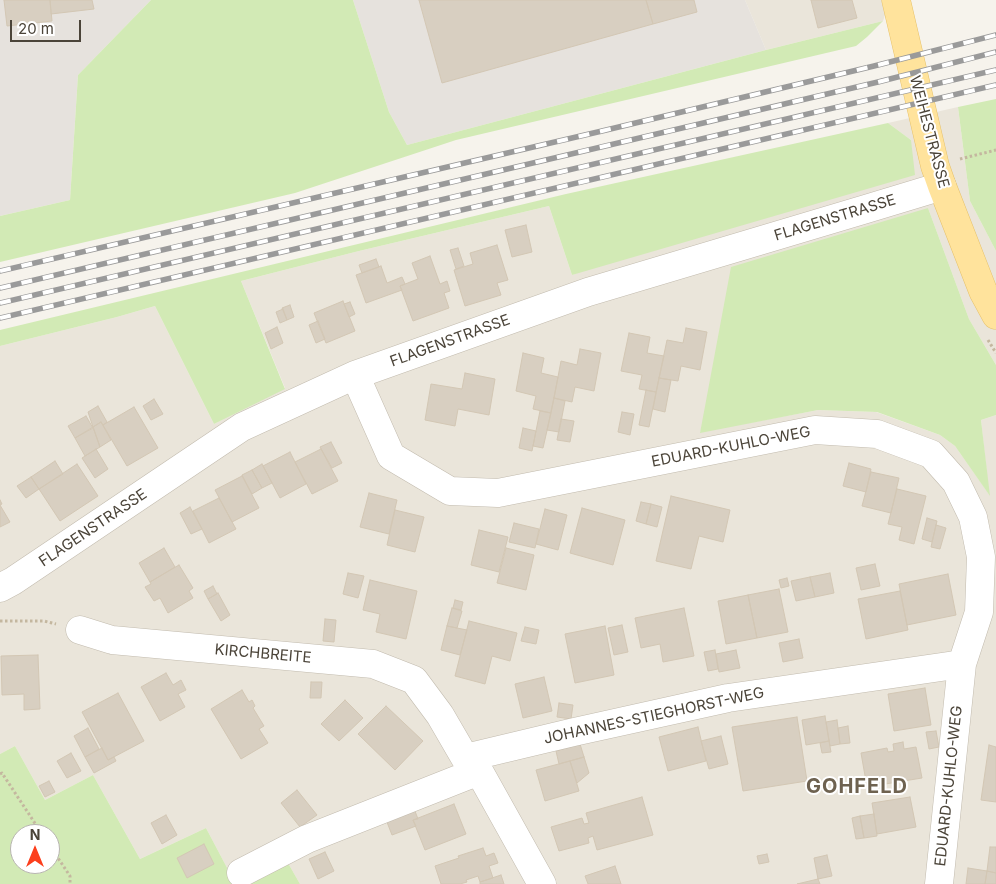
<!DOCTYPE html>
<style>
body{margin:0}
#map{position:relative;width:996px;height:884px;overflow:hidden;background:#f6f3ec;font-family:Inter,sans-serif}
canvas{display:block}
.north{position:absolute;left:10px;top:824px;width:50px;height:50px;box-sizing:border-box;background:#fff;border:1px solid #b7b4b0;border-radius:50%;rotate:0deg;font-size:14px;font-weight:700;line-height:20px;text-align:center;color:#4b4439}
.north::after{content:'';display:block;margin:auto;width:18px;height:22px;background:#fc3f1d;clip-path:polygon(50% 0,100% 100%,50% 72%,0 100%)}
.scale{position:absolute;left:10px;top:20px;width:71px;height:22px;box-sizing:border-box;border:2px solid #4b4439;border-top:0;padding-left:6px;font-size:15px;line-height:18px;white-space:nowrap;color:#4b4439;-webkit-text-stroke:4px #fff;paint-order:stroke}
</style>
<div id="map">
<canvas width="996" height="884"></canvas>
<div class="north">N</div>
<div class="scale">20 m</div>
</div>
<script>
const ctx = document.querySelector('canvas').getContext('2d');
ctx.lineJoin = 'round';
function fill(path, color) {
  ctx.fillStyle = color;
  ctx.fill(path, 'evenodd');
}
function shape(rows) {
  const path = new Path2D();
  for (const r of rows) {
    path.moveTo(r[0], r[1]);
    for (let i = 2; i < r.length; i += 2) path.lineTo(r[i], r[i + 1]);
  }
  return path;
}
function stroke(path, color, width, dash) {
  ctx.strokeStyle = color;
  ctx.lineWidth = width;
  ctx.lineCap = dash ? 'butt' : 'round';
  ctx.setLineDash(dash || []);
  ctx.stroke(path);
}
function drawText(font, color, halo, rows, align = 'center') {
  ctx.font = font + ' Inter,sans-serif';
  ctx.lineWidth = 4;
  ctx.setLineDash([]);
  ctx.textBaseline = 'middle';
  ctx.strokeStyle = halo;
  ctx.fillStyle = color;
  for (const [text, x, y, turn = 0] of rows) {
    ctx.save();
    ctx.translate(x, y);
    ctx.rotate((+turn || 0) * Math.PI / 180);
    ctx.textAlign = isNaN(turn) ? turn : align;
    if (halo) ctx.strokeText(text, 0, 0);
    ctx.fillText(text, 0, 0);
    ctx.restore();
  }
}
const residential = shape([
 [745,0,890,0,883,21,766,50],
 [958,107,970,201,996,251,996,365,969,319,928,208,700,432,818,410,876,412,940,435,955,446,989,494,981,420,996,415,996,884,300,884,284,856,234,881,206,828,140,859,93,775,45,800,15,746,0,754,0,346,117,317,155,306,214,424,285,388,241,281,359,251,549,206,572,275,911,140,888,123]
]);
const industrial = shape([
 [0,0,151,0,78,75,70,200,0,216],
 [353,0,745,0,766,50,407,145,389,112]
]);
const green = shape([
 [151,0,353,0,389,112,407,145,766,50,883,21,867,37,856,46,456,140,295,193,0,262,0,216,70,200,78,75],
 [996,99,996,251,970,201,958,107],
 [888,123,911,140,915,175,572,275,549,206,359,251,241,281,285,389,214,424,155,306,117,317,0,346,0,330,566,194],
 [928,208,969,319,996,365,996,415,981,420,990,496,955,446,940,435,877,412,818,410,700,433,731,267],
 [15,746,45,800,93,775,140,859,206,828,234,881,284,856,300,884,0,884,0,754],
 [20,834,50,834,50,864,20,864]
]);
const building = shape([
 [4,0,50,0,52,21,7,26,4,0],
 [50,0,92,0,94,9,51,14,50,0],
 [419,0,646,0,653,24,442,83,419,0],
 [646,0,694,0,697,12,653,24,646,0],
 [811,0,852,0,857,18,818,28,811,0],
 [526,225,532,252,512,257,505,230,526,225],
 [497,245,508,280,497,283,501,295,465,306,454,270,473,264,470,253,497,245],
 [458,248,464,266,456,269,450,250,458,248],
 [430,256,440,284,447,281,450,291,444,293,449,308,413,321,400,286,418,279,412,263,430,256],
 [376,259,379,267,362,273,359,265,376,259],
 [381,266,387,283,402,277,405,284,400,286,402,290,366,303,356,275,381,266],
 [343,301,355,331,326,343,314,313,343,301],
 [350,302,355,314,349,317,344,304,350,302],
 [290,305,294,317,287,320,282,308,290,305],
 [283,309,287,320,280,323,276,312,283,309],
 [318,321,325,339,316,343,309,325,318,321],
 [277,327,283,343,271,349,265,333,277,327],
 [686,328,707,332,700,370,681,366,678,381,659,378,667,340,683,343,686,328],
 [629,333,650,337,647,353,664,356,656,392,639,389,642,375,621,371,629,333],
 [580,349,601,353,594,391,575,387,572,402,554,398,561,361,577,365,580,349],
 [523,353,544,358,541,373,558,377,551,413,533,409,536,396,516,391,523,353],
 [465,373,495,379,489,415,458,409,455,426,425,420,431,384,462,389,465,373],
 [659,378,671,380,665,412,653,409,659,378],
 [646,390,656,392,649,427,639,425,646,390],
 [554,398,565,401,559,432,547,430,554,398],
 [154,399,163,414,151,420,143,406,154,399],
 [98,406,107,422,103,425,101,422,93,427,88,412,98,406],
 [134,407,158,448,127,466,103,425,134,407],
 [540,411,551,413,543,448,533,446,540,411],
 [622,412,634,414,630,435,618,432,622,412],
 [86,416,93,428,75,438,68,426,86,416],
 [561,419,574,421,570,442,557,440,561,419],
 [101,422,111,440,100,447,93,427,101,422],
 [93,427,100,447,85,456,75,438,93,427],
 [523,428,536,431,532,451,519,448,523,428],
 [331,442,342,463,332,468,320,447,331,442],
 [96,449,108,469,95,478,82,458,96,449],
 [321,449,338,481,312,494,295,462,321,449],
 [290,452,306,484,280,498,263,466,290,452],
 [55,461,63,474,39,489,31,477,55,461],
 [849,463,871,469,866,492,843,486,849,463],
 [77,464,98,496,60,521,39,489,77,464],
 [262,464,272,483,262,488,252,470,262,464],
 [252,470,262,488,252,494,242,475,252,470],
 [871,472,899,478,891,513,862,506,871,472],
 [242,476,259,508,232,522,215,490,242,476],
 [31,477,39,489,26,498,17,486,31,477],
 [897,489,926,496,914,544,899,540,902,527,888,524,897,489],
 [369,493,397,500,389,534,360,527,369,493],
 [671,496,730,510,723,542,699,536,691,569,656,561,671,496],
 [219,498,236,529,209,543,193,511,219,498],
 [0,500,2,504,0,505,10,522,0,527,0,500],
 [641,502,651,504,646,524,636,521,641,502],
 [651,504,662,507,657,527,646,524,651,504],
 [190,507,202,529,191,534,180,513,190,507],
 [582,508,625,520,613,565,570,553,582,508],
 [545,509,567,515,558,550,536,544,545,509],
 [395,510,424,517,415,552,387,545,395,510],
 [927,518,937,521,932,542,922,539,927,518],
 [514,523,539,529,535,548,509,542,514,523],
 [936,525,946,528,940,549,931,547,936,525],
 [479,530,508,537,499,572,471,565,479,530],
 [164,548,175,567,150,582,139,563,164,548],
 [506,548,534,555,526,590,497,583,506,548],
 [875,564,880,586,861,590,856,568,875,564],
 [179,565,193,588,189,591,193,598,168,613,160,598,154,601,145,587,151,584,150,582,179,565],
 [348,573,364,576,358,598,343,594,348,573],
 [830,573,834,593,815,597,810,577,830,573],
 [948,574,956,615,907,625,899,584,948,574],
 [810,577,815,597,796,601,791,581,810,577],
 [787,578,789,586,781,588,779,580,787,578],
 [370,580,417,591,406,639,376,632,380,614,363,610,370,580],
 [213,586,217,594,208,599,204,591,213,586],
 [779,589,788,632,757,638,748,595,779,589],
 [900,591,908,630,866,639,858,599,900,591],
 [218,593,230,615,221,621,208,599,218,593],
 [748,595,757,638,726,644,718,601,748,595],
 [455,600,463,602,461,610,453,608,455,600],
 [452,608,462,611,457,628,447,626,452,608],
 [684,608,694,656,663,662,660,644,641,648,635,618,684,608],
 [325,619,336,620,334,642,323,641,325,619],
 [469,621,517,633,510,661,492,656,485,684,455,676,469,621],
 [622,625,628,652,614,655,608,628,622,625],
 [447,626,467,630,460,655,441,650,447,626],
 [605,626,614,675,575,683,565,634,605,626],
 [525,627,539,630,536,644,521,641,525,627],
 [799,639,803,658,783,662,779,643,799,639],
 [715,650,718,669,708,671,704,652,715,650],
 [736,650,740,668,719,672,716,654,736,650],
 [38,655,40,709,24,710,24,694,2,695,1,656,38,655],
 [166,673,173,685,181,680,186,690,178,694,185,707,160,721,141,687,166,673],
 [544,677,552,711,523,718,515,684,544,677],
 [311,682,322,682,321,698,310,698,311,682],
 [925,688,931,725,894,731,888,694,925,688],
 [242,690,249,702,252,700,255,706,253,708,264,726,259,729,268,743,241,759,211,709,242,690],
 [118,693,144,741,108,760,82,712,118,693],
 [345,700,363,718,339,741,321,724,345,700],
 [559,703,573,705,571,719,557,717,559,703],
 [386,706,423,741,395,770,358,734,386,706],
 [825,716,829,741,806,745,802,720,825,716],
 [797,717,807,781,743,791,732,727,797,717],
 [837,720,840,744,830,746,826,722,837,720],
 [848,726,850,743,840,744,838,728,848,726],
 [698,727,706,761,668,771,659,737,698,727],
 [88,728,99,749,85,757,74,736,88,728],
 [936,731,939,747,929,749,926,732,936,731],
 [721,736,728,764,709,769,701,741,721,736],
 [829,741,831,752,822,753,820,743,829,741],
 [903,742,904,749,916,747,922,778,867,787,861,753,887,748,888,752,894,751,893,744,903,742],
 [580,744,584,757,559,764,556,751,580,744],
 [989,745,996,747,996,802,981,800,989,745],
 [102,748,108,760,114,757,116,761,94,773,85,757,102,748],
 [71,753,81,771,67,778,57,761,71,753],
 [584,757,589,773,577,783,570,761,584,757],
 [570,761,579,791,545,801,536,770,570,761],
 [49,781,55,792,45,797,39,786,49,781],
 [297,790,317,815,300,827,281,803,297,790],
 [642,797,653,835,597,850,593,836,588,838,589,843,559,851,551,827,582,818,584,824,589,823,586,813,642,797],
 [910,797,916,827,877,834,872,803,910,797],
 [454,804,466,834,425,850,413,820,454,804],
 [413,806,418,819,413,820,416,826,392,835,385,817,413,806],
 [874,814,877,836,864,838,860,816,874,814],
 [166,815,177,835,162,844,151,823,166,815],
 [860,816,864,838,856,839,852,818,860,816],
 [204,844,214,864,187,878,177,858,204,844],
 [990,847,996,847,996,873,987,871,990,847],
 [483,848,486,856,494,853,498,863,489,866,493,878,480,882,478,876,466,880,467,882,460,884,441,884,435,866,459,858,458,856,483,848],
 [325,852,334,871,318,879,309,859,325,852],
 [767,854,769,862,759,864,757,856,767,854],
 [827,855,832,876,818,879,814,858,827,855],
 [615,866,621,884,588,884,585,876,615,866],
 [968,868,987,871,985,884,966,884,968,868],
 [987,871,996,873,996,884,985,884,987,871],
 [501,875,504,884,480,884,480,882,501,875],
 [818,879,820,884,797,884,818,879]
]);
const path = shape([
 [960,159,996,150],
 [988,340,996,353],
 [0,621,44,621,56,624],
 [0,774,2,773,42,834],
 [50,846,70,876,70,884]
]);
const minor = shape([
 [355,375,391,456,450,491,498,493,815,430,877,434,931,454,956,482,973,517,981,557,979,612,962,664,939,884],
 [0,588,13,581,242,427,355,375,588,292,866,209,942,186],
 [80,630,112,640,373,664,414,680,440,715,465,758,479,771,542,884],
 [465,758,574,732,728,698,962,664],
 [241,873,307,839,479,771]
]);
const major = shape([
 [896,0,935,166,942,186,983,291,996,315]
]);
const rail = shape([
 [0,271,602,131,874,66,996,35],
 [0,288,878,82,996,52],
 [0,303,996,70],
 [0,318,996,85]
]);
const streetNames = [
 ["WEIHESTRASSE",929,132,75],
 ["FLAGENSTRASSE",835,218,-17],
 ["FLAGENSTRASSE",450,341,-20],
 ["EDUARD-KUHLO-WEG",731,447,-11],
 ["FLAGENSTRASSE",93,528,-34],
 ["KIRCHBREITE",263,654,5],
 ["JOHANNES-STIEGHORST-WEG",654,716,-12],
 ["EDUARD-KUHLO-WEG",949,786,-84]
];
const districtNames = [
 ["GOHFELD",857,787]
];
fill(residential, '#eae5da');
fill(industrial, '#e6e2dd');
fill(green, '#d2eab5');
fill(building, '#d8cfc1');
stroke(building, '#d3c7b4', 1);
stroke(minor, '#c2bbae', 29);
stroke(major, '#e6c16a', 29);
stroke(path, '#c4b79f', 3, [2.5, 2.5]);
stroke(minor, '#fff', 28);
stroke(major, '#ffe39c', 28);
stroke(rail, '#9a9a9a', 5.5);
stroke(rail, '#fff', 4, [11]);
drawText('15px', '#4b4439', '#fff', streetNames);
ctx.letterSpacing = '1px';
drawText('bold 20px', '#6e6250', '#fff', districtNames);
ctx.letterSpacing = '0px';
</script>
